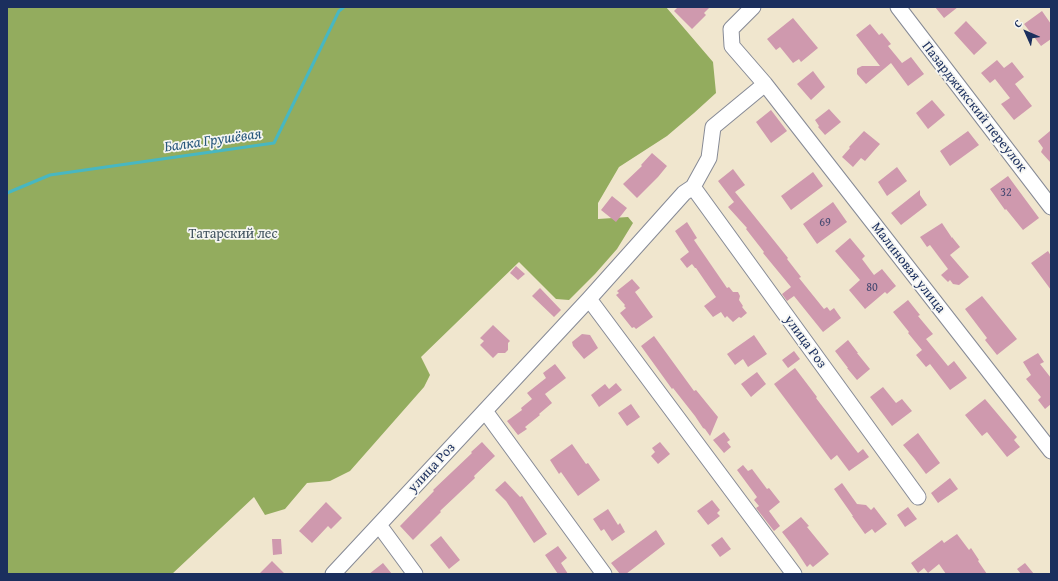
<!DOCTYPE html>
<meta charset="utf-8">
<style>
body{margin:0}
#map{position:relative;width:1058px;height:581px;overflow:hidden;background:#f0e6ce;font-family:"Gentium Book Plus",serif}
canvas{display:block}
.frame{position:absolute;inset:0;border:8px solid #1b2f5e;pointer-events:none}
.north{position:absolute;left:1006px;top:12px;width:40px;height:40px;-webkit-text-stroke:3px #f6f6f2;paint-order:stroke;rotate:315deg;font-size:11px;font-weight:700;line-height:16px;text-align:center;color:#1b2f5e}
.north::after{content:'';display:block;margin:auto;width:14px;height:18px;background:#1b2f5e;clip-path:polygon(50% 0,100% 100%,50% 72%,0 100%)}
</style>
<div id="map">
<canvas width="1058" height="581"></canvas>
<div class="frame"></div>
<div class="north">С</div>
</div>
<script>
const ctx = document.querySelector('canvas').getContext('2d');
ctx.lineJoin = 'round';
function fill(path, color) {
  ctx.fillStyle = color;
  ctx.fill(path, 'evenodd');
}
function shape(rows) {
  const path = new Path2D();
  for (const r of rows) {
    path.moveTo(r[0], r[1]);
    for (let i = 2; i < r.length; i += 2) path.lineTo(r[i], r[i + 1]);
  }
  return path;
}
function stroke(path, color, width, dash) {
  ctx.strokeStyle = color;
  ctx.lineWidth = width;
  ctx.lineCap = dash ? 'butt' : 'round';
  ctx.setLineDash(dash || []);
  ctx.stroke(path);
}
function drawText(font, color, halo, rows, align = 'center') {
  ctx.font = font + ' "Gentium Book Plus",serif';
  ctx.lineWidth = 3.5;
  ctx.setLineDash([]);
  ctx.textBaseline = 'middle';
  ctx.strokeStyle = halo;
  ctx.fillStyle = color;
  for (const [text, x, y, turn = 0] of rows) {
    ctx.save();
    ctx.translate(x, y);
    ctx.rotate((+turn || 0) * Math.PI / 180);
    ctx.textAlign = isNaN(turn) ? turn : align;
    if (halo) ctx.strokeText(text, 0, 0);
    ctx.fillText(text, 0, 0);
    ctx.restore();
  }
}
const forest = shape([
 [7,7,666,7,713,62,716,93,694,113,667,136,619,167,598,203,598,219,628,217,633,223,617,249,595,274,569,300,556,299,519,262,421,357,430,375,424,387,350,471,330,481,307,483,285,509,265,515,254,497,172,574,7,574]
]);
const stream = shape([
 [7,193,50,175,274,143,339,11,344,7]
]);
const building = shape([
 [678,7,710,7,704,13,706,15,692,29,674,11],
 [935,7,958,7,944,18],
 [1042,11,1051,24,1051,39,1041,46,1024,24],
 [793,18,818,48,801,62,799,59,793,63,780,47,776,50,767,39],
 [966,21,987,43,974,55,954,33],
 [870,24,879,35,882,33,891,44,888,46,902,63,911,57,924,74,908,86,891,63,866,84,857,74,857,69,858,68,862,66,880,66,856,35],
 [997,60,1004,68,1012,62,1024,77,1015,84,1032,106,1014,120,1001,104,1010,98,995,79,990,83,981,73],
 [813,71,825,87,811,100,797,84],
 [932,100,945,115,928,129,916,113],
 [829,109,841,122,825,135,818,127,819,126,815,120],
 [771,110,787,131,771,143,756,122],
 [1051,128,1051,163,1041,152,1043,148,1038,141,1050,131],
 [864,131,880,144,865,161,861,158,853,167,842,157,850,148,849,147],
 [968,131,979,145,950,166,940,151],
 [652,153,667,166,658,177,637,198,623,184,642,166,641,165],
 [897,167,907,181,887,196,878,182],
 [733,169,745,185,735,192,788,258,787,259,801,277,799,278,824,309,827,307,830,311,834,308,841,318,823,332,794,296,787,301,782,294,791,287,763,253,764,252,746,229,747,228,728,207,734,202,718,181],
 [813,172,823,186,791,210,781,196],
 [1008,176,1039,218,1023,230,1006,209,1005,210,990,189],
 [920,190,920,195,927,205,901,225,891,213],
 [612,196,627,208,616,222,601,210],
 [833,202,847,222,817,244,803,224],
 [687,222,697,238,694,240,727,288,729,287,733,292,738,292,740,296,739,300,743,306,742,307,747,313,741,318,739,317,733,322,727,316,725,318,721,312,713,317,704,306,716,297,696,268,695,268,692,264,687,268,680,259,689,252,675,231],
 [942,223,952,238,952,237,960,247,950,255,969,277,959,285,953,284,950,280,948,282,941,275,948,269,930,245,927,247,920,237],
 [850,238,865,256,862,259,874,275,882,269,896,286,887,294,885,292,865,309,849,290,860,280,835,251],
 [1048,251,1051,256,1051,290,1031,263],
 [516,266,525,274,518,280,510,273],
 [632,279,640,288,635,292,653,317,636,329,634,327,632,328,620,313,626,308,624,306,625,305,616,295,619,293,617,291],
 [540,288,561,310,554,317,532,296],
 [982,296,1017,339,997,355,985,340,987,338,965,309],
 [908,300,920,315,918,316,933,334,926,339,948,366,954,361,967,378,950,390,930,364,926,367,916,355,922,350,908,333,909,332,893,312],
 [493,325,510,341,508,343,508,350,505,353,498,353,493,358,480,345,484,341,480,338],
 [582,334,590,335,598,348,584,359,573,346,572,342],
 [754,335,767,354,748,367,743,359,735,365,727,354],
 [654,336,694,391,696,390,718,417,710,436,705,429,703,428,695,416,673,388,672,389,641,346],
 [848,340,858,353,857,353,870,369,857,380,847,368,848,368,835,351],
 [794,351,800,359,788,368,782,360],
 [1038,353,1044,362,1040,364,1051,378,1051,404,1045,409,1038,400,1041,397,1026,379,1031,375,1023,362],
 [555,364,566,378,545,394,552,403,539,414,540,415,525,427,527,429,518,435,507,421,522,410,521,408,532,399,527,393,546,378,543,373],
 [795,368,817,397,816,398,858,453,863,449,869,457,849,471,837,455,831,460,774,384],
 [757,372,766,384,751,397,741,384],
 [616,383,622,390,599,407,591,395,605,384,609,389],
 [883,387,896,403,902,399,912,411,892,426,870,397],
 [985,399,1017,437,1014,440,1020,447,1007,457,987,432,982,436,965,415],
 [631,404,640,417,627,426,618,413],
 [724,432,730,440,727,442,731,447,724,453,713,440],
 [918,433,940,463,926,474,914,458,903,445],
 [482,442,495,456,474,476,475,478,440,511,441,512,413,540,400,526,434,491,433,490,472,453,471,452],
 [660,442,670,454,658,464,651,456,655,452,652,448],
 [572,444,586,464,588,463,600,480,578,496,561,472,559,474,550,460],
 [743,465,748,471,752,469,767,489,769,488,780,502,769,511,780,526,774,531,756,508,759,506,754,500,757,497,737,470],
 [950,478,958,489,938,503,931,493],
 [505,481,520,497,522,496,547,534,534,543,506,501,495,490],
 [842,483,857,504,866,505,871,510,874,507,887,524,875,533,872,529,865,534,852,516,853,516,834,489],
 [712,500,720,510,717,513,720,516,708,525,697,511],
 [326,502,342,518,331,529,328,526,312,543,299,531],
 [908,507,917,519,905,527,897,515],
 [608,509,618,525,620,523,625,532,612,541,604,529,601,531,593,519],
 [801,517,809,526,807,527,829,554,813,567,810,564,807,567,795,549,782,532],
 [656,530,665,544,626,574,620,574,611,563],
 [957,534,969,550,971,548,979,560,978,561,987,574,946,574,939,564,928,573,924,568,918,573,911,563,942,540,944,543],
 [441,536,460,560,449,569,430,545],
 [722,537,731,549,720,557,711,545],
 [272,539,281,539,282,554,273,555],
 [558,546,567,558,561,563,568,574,558,574,545,555],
 [272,561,285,574,259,574],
 [383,563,392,574,369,574],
 [1025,563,1034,574,1021,574,1017,569]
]);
const minor = shape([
 [898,7,1051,207],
 [765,84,1051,451],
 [693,187,918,497],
 [589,299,794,574],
 [485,411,604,574],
 [379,525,415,574],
 [333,574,589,299,684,193,693,187,709,158,713,127,765,84,732,46,731,29,753,7]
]);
const numberNames = [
 ["32",1006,193],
 ["69",825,223],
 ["80",872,288]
];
const streetNames = [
 ["Пазарджикский переулок",974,107,52],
 ["Малиновая улица",908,268,52],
 ["улица Роз",805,342,54],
 ["улица Роз",432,468,-47]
];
const parkNames = [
 ["Татарский лес",233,234]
];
const waterNames = [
 ["Балка Грушёвая",213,141,-8]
];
fill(forest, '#93ac5e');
stroke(stream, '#48b7c1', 3);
fill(building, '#cf99ae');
stroke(minor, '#868a96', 17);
stroke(minor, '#fff', 15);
drawText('12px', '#484a72', null, numberNames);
drawText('14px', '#1b2f5e', '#f6f6f2', streetNames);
drawText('14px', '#435561', '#f6f6f2', parkNames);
drawText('italic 15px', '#28587c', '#f6f6f2', waterNames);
</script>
